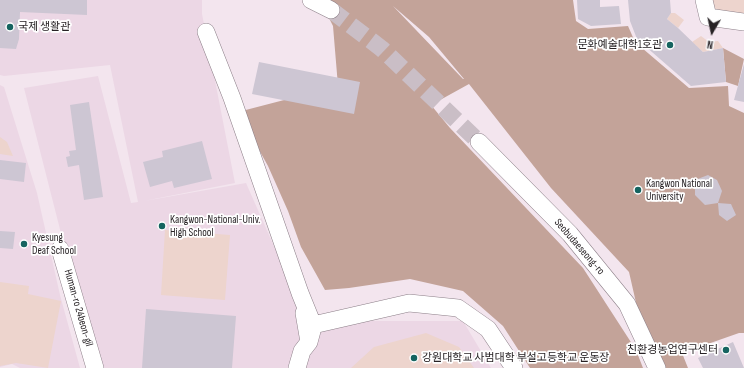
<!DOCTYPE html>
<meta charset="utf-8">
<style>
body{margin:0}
#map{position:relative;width:744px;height:368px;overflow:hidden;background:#f3e5ee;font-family:"Sofia Sans Condensed",sans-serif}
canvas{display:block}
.north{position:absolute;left:692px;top:12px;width:40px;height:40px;-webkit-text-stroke:3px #fff;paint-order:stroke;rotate:189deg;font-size:11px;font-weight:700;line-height:16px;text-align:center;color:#272225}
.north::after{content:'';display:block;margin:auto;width:14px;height:18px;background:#272225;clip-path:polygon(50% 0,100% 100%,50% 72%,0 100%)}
</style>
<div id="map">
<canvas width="744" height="368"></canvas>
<div class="north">N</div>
</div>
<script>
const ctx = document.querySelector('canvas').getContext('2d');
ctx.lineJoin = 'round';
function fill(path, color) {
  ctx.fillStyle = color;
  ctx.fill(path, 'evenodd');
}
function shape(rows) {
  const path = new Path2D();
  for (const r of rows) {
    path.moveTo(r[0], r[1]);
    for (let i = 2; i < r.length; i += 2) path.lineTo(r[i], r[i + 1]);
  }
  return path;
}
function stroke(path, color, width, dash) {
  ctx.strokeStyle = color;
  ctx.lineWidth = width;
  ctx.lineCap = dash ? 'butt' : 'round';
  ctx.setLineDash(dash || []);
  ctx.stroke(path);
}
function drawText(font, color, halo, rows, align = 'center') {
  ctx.font = font + ' "Sofia Sans Condensed","Noto Sans KR",sans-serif';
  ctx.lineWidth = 3.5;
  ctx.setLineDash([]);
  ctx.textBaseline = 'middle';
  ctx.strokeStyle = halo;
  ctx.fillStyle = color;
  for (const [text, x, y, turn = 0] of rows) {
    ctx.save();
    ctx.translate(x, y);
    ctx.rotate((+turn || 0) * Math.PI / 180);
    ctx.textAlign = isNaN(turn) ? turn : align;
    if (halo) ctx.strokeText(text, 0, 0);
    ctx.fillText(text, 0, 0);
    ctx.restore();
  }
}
const built = shape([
 [0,0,202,0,202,14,235,183,144,201,246,183,307,321,463,321,491,368,103,368,65,249,24,88,98,76,131,203,138,202,110,65,4,76,0,75],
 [0,85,4,87,37,193,60,295,80,368,20,368,12,364,0,367]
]);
const green = shape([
 [708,0,744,0,744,18,711,14],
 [671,13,675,13,684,20,678,28,667,19],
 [701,36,709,42,718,41,723,48,703,52,692,42],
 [0,137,7,142,13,156,0,154],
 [165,230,230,235,225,300,161,295],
 [0,282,29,286,28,294,61,301,48,368,16,363,0,366],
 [426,333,459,347,474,368,351,368,374,347]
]);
const forest = shape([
 [320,0,573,0,576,21,588,29,628,26,635,42,689,88,728,86,729,106,744,113,744,333,739,333,682,353,688,368,665,368,637,307,629,272,551,188,469,84,431,105,450,128,583,268,636,350,643,368,530,368,503,326,463,291,410,279,349,288,325,290,301,247,288,211,268,166,238,112,338,86,333,26],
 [393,6,429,37,464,79,463,79],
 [723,48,744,59,738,86,726,82]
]);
const building = shape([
 [0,0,87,0,87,15,20,12,19,39,16,49,0,48],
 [577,0,600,0,600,7,619,6,621,24,591,26,578,19],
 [628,0,670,0,671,13,667,19,678,28,703,52,723,48,726,82,691,86,637,39,630,21],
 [259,62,360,82,354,114,252,94],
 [744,64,744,102,734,100],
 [89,102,103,197,84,200,79,165,68,167,66,157,70,156,69,151,76,150,70,105],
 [202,141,212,179,174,188,172,181,150,187,143,162,163,157,162,151],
 [0,160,26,163,24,182,0,179],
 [708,175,717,180,722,191,718,203,731,204,736,215,727,221,719,215,718,203,705,205,695,195,695,180],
 [0,231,15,232,13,249,0,248],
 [146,309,236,316,232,368,142,368],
 [733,342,744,368,703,368,698,358]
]);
const minorTunnel = shape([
 [331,10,382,49,479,142]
]);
const minor = shape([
 [311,0,331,10],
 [704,0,708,17,744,22],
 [206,32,232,98,300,293,313,325,409,303,458,308,488,329,514,368],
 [479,142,570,234,627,304,657,368],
 [60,249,95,368],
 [304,313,309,342],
 [297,368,302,351,309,342,312,331]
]);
const markers = [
 [10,27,4,"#156460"],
 [670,45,4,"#156460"],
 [638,190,4,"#156460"],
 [162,226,4,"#156460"],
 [24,244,4,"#156460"],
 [726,350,4,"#156460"],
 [414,358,4,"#156460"]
];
const poiNames = [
 ["국제 생활관",18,27],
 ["문화예술대학1호관",662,45,"right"],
 ["Kangwon National",646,184],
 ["University",646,197],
 ["Kangwon-National-Univ.",170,220],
 ["High School",170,233],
 ["Kyesung",32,238],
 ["Deaf School",32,251],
 ["친환경농업연구센터",718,350,"right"],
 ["강원대학교 사범대학 부설고등학교 운동장",422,358]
];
const streetNames = [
 ["Seobudaeseong-ro",579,247,49],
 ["Human-ro 24beon-gil",78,308,74]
];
fill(built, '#ecd7e5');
fill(green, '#edd4cd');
fill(forest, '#c3a399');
fill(building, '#cdc6d3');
stroke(minorTunnel, '#cabec6', 17, [17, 8]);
stroke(minor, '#8c7f88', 18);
stroke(minor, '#fff', 17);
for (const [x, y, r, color] of markers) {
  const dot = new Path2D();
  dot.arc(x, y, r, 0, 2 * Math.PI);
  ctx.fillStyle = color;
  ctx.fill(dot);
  stroke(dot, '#fff', 1.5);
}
drawText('11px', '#272225', '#fff', poiNames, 'left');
drawText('11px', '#272225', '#fff', streetNames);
</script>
